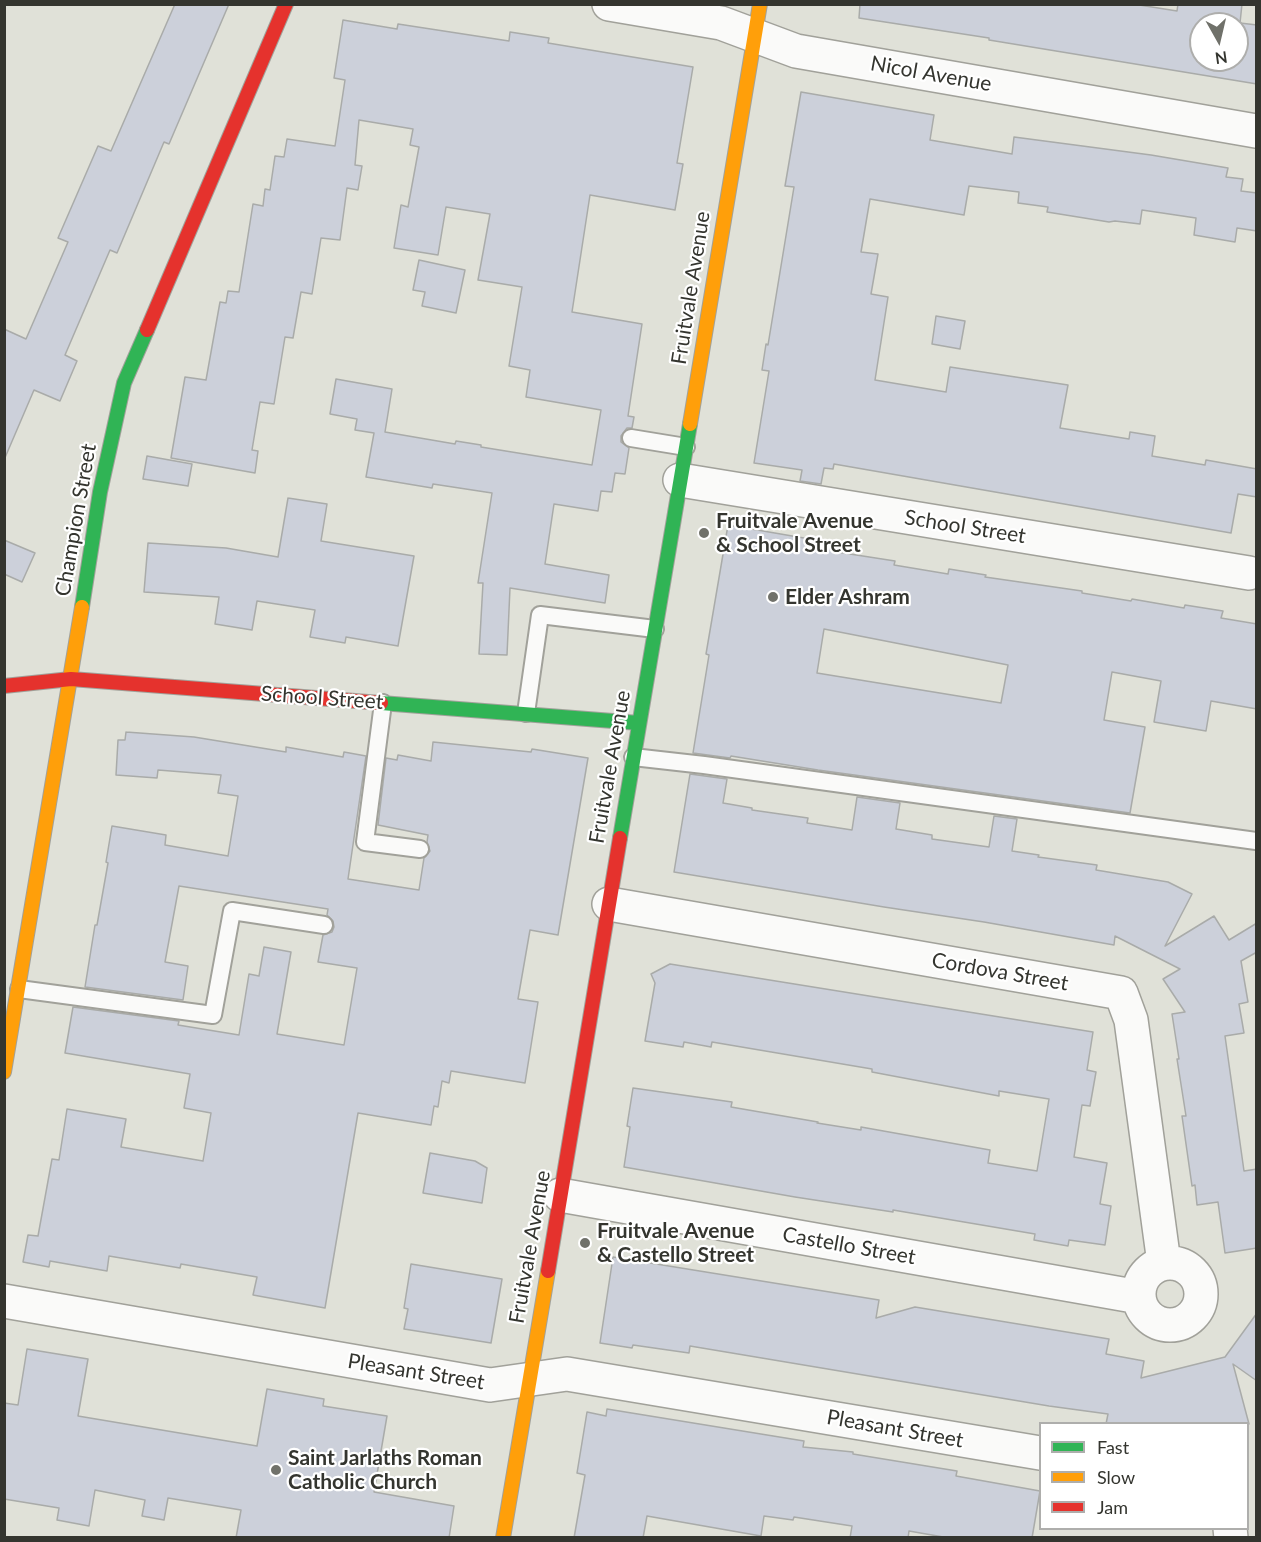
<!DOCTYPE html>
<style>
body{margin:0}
#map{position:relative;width:1261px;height:1542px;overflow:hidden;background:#e0e1d8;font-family:Lato,sans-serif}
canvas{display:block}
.frame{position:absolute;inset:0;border:6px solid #34352f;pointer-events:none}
.legend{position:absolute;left:1039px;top:1422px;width:210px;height:108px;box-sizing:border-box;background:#fff;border:2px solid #aeaeac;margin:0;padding:8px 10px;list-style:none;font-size:18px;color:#34352f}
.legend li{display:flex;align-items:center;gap:12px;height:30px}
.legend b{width:30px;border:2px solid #aeaeac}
.north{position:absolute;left:1189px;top:12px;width:60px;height:60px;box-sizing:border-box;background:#fff;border:2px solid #aeaeac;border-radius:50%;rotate:172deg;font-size:16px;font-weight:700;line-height:24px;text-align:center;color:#34352f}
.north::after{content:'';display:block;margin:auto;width:21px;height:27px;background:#70716a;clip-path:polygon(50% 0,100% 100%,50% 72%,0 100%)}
</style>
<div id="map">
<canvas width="1261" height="1542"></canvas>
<div class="frame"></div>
<ul class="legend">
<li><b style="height:8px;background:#30b455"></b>Fast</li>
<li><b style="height:8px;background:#ff9f0a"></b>Slow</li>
<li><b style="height:8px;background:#e5322d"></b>Jam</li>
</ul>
<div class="north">N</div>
</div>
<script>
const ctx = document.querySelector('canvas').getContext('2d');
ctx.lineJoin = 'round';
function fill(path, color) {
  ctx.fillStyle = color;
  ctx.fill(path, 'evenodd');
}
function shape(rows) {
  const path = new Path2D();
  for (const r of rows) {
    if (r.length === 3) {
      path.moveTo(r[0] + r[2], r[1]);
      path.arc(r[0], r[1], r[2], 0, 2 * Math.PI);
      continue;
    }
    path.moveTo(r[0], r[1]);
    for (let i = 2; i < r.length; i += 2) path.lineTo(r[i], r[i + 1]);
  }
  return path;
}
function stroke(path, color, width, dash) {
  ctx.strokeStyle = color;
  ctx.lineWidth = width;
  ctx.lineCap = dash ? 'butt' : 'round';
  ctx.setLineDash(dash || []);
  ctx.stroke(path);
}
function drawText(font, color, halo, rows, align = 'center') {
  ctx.font = font + ' Lato,sans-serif';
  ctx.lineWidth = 4.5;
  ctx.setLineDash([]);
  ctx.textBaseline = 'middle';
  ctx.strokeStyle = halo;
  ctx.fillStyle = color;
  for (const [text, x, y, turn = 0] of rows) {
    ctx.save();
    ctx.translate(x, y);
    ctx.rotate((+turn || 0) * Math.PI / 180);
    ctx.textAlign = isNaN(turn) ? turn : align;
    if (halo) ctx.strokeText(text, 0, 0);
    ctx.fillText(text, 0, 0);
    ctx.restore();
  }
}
const building = shape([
 [175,4,229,4,169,144,164,142,117,253,110,250,65,355,77,361,60,401,34,390,4,460,4,329,26,339,68,242,58,238,98,146,111,151,175,4],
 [860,4,1133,4,1177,11,1178,4,1242,4,1240,23,1257,25,1257,84,989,40,989,38,859,18,860,4],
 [1201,24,1237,24,1237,60,1201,60,1201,24],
 [343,20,397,29,398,24,509,41,510,32,549,38,548,43,693,67,677,163,683,164,675,210,590,195,572,312,642,324,628,416,634,417,632,428,627,428,621,436,621,442,629,448,625,474,615,473,612,492,601,491,598,511,554,504,545,564,609,575,605,603,510,588,507,655,479,654,483,583,478,583,492,493,433,484,432,488,366,477,374,433,355,430,357,419,330,414,336,379,392,389,385,432,455,444,456,441,481,445,481,447,592,465,601,410,526,397,530,370,509,366,522,287,478,280,490,214,446,207,438,255,394,248,401,205,408,207,419,147,410,145,413,129,359,120,355,165,362,166,358,190,347,188,340,240,321,238,312,294,301,292,293,338,285,337,274,404,260,402,252,450,258,451,255,473,171,458,185,377,206,380,220,302,226,303,228,291,239,292,253,204,263,206,265,189,270,190,275,156,284,157,287,139,335,146,345,80,334,78,343,20],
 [801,92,934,115,930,140,1012,154,1014,137,1151,155,1228,168,1226,177,1243,179,1241,191,1257,193,1257,231,1237,228,1235,242,1194,235,1196,218,1142,210,1140,224,1115,221,1109,222,1047,212,1048,207,1018,203,1019,192,969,186,964,215,870,199,861,252,878,254,871,294,888,297,875,380,946,392,950,367,1068,385,1060,428,1129,439,1130,432,1155,436,1152,456,1205,465,1206,460,1257,469,1257,497,1238,494,1231,533,834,464,833,469,824,468,821,484,800,481,802,470,754,463,769,371,762,370,766,344,768,345,794,187,785,186,801,92],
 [419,260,465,270,456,313,422,306,425,292,413,290,419,260],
 [936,316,965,321,960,349,932,344,936,316],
 [147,456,192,464,188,486,143,479,147,456],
 [288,498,327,504,321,541,414,556,398,646,346,637,345,643,310,637,315,610,257,601,252,630,215,624,219,597,144,592,148,543,226,548,278,557,288,498],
 [728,525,839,544,837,552,895,561,894,565,948,574,949,569,986,575,985,577,1082,591,1082,593,1131,601,1132,599,1184,608,1185,605,1223,611,1221,618,1257,624,1257,709,1211,701,1206,731,1154,722,1161,681,1112,672,1104,720,1145,727,1130,813,818,770,731,756,730,758,693,753,709,655,706,654,728,525],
 [824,629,1008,665,1001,703,817,673,824,629],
 [4,540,35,553,22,582,4,574,4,540],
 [126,732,194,737,286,752,286,747,343,757,344,752,366,756,348,879,419,890,424,858,430,851,427,842,428,835,378,825,386,758,397,760,398,755,431,761,433,742,531,752,532,749,588,758,558,935,530,930,518,999,538,1002,525,1083,451,1071,449,1083,442,1081,438,1107,434,1106,431,1125,358,1113,325,1308,253,1295,257,1277,181,1264,180,1268,109,1256,107,1271,50,1261,49,1267,23,1262,28,1235,38,1236,52,1159,59,1160,67,1109,126,1119,121,1147,203,1161,211,1113,184,1108,190,1074,65,1053,73,1007,179,1021,178,1025,239,1035,249,974,259,976,264,947,291,952,277,1034,344,1045,357,968,318,962,323,935,332,932,334,927,333,921,327,915,328,909,179,886,165,962,188,966,183,1000,85,987,95,925,97,925,108,863,106,862,112,826,166,835,165,845,228,856,238,796,218,793,221,775,158,770,157,778,116,775,118,740,125,740,126,732],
 [690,774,727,779,723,803,752,808,752,810,808,818,807,823,852,830,857,797,900,803,896,829,932,835,932,839,989,847,994,816,1017,819,1012,851,1039,855,1038,857,1097,865,1096,870,1168,882,1192,894,1165,946,1214,916,1229,940,1257,923,1257,952,1241,961,1248,1002,1239,1004,1244,1033,1225,1036,1244,1171,1257,1169,1257,1248,1225,1253,1218,1202,1197,1205,1195,1185,1192,1186,1182,1116,1186,1116,1177,1059,1179,1059,1172,1014,1185,1012,1163,979,1180,969,1115,936,1114,945,984,922,884,907,674,872,690,774],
 [670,964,1093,1032,1087,1070,1096,1072,1090,1106,1082,1105,1074,1157,1107,1163,1100,1204,1111,1206,1105,1245,1069,1240,1068,1246,1034,1240,1035,1234,893,1210,893,1212,795,1197,624,1167,630,1127,627,1126,633,1088,732,1102,731,1107,818,1122,817,1123,861,1130,861,1127,990,1150,988,1163,1037,1171,1049,1099,999,1091,999,1096,872,1072,872,1069,712,1042,711,1047,684,1042,683,1047,645,1041,655,983,651,974,670,964],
 [430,1153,475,1161,487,1168,482,1203,423,1193,430,1153],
 [613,1257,879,1300,876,1318,915,1307,1109,1339,1106,1354,1144,1361,1141,1378,1225,1357,1257,1313,1257,1381,1233,1364,1249,1424,1106,1424,1108,1414,1049,1406,690,1346,689,1353,633,1345,632,1348,600,1343,613,1257],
 [411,1264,502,1279,491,1343,404,1329,408,1309,404,1308,411,1264],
 [27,1349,88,1359,78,1416,257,1446,267,1389,324,1399,323,1406,387,1416,374,1492,454,1506,449,1538,236,1538,241,1510,168,1498,164,1520,142,1516,145,1500,95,1490,89,1526,57,1520,59,1508,4,1499,4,1403,18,1405,27,1349],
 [607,1409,804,1441,803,1447,853,1452,853,1454,957,1471,956,1476,1040,1491,1032,1538,949,1538,909,1531,908,1538,850,1538,852,1526,794,1517,793,1520,764,1516,761,1536,647,1516,643,1538,574,1538,585,1475,577,1473,587,1412,606,1416,607,1409]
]);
const lane = shape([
 [631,438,686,447],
 [383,703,365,842,420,849],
 [526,713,540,615,655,629],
 [633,757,704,765,1256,841],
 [19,989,213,1015,232,911,324,925]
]);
const street = shape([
 [609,4,721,23,796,51,1256,131],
 [680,480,1249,573],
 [609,904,1121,993,1131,1020,1164,1263],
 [560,1195,1139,1297],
 [1170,1294,31],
 [4,1301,490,1385,567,1374,1040,1453],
 [1230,1528,1231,1538]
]);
const fast = shape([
 [82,607,100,492,124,383,147,330],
 [381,703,639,723],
 [620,838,690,424]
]);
const slow = shape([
 [690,424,760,4],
 [4,1072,82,607],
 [503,1538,548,1271]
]);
const jam = shape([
 [147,330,286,4],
 [4,686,71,679,381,703],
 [548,1271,620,838]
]);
const markers = [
 [704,533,6,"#70716a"],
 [773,597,6,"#70716a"],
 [585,1243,6,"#70716a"],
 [276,1470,6,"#70716a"]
];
const streetNames = [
 ["Nicol Avenue",931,74,10],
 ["Fruitvale Avenue",691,288,-81],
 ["Champion Street",76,520,-80],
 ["School Street",965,527,9],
 ["School Street",322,698,4],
 ["Fruitvale Avenue",610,767,-80],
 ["Cordova Street",1000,972,10],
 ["Castello Street",849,1246,10],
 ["Fruitvale Avenue",530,1247,-80],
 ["Pleasant Street",416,1372,9],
 ["Pleasant Street",895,1429,10]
];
const poiNames = [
 ["Fruitvale Avenue",716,521],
 ["& School Street",716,545],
 ["Elder Ashram",785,597],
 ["Fruitvale Avenue",597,1231],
 ["& Castello Street",597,1255],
 ["Saint Jarlaths Roman",288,1458],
 ["Catholic Church",288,1482]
];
fill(building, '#ccd0da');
stroke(building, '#a9aba9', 1.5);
stroke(lane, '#a1a19a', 20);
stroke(street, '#a1a19a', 36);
stroke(fast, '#a1a19a', 16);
stroke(slow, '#a1a19a', 16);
stroke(jam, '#a1a19a', 16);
stroke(lane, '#fafaf9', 16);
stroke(street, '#fafaf9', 33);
stroke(fast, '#30b455', 14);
stroke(slow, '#ff9f0a', 14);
stroke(jam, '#e5322d', 14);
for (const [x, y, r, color] of markers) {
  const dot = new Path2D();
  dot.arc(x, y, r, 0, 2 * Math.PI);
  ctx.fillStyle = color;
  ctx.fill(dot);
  stroke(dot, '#fff', 2);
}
drawText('21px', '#34352f', '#fff', streetNames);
drawText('bold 21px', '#34352f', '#fff', poiNames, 'left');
</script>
